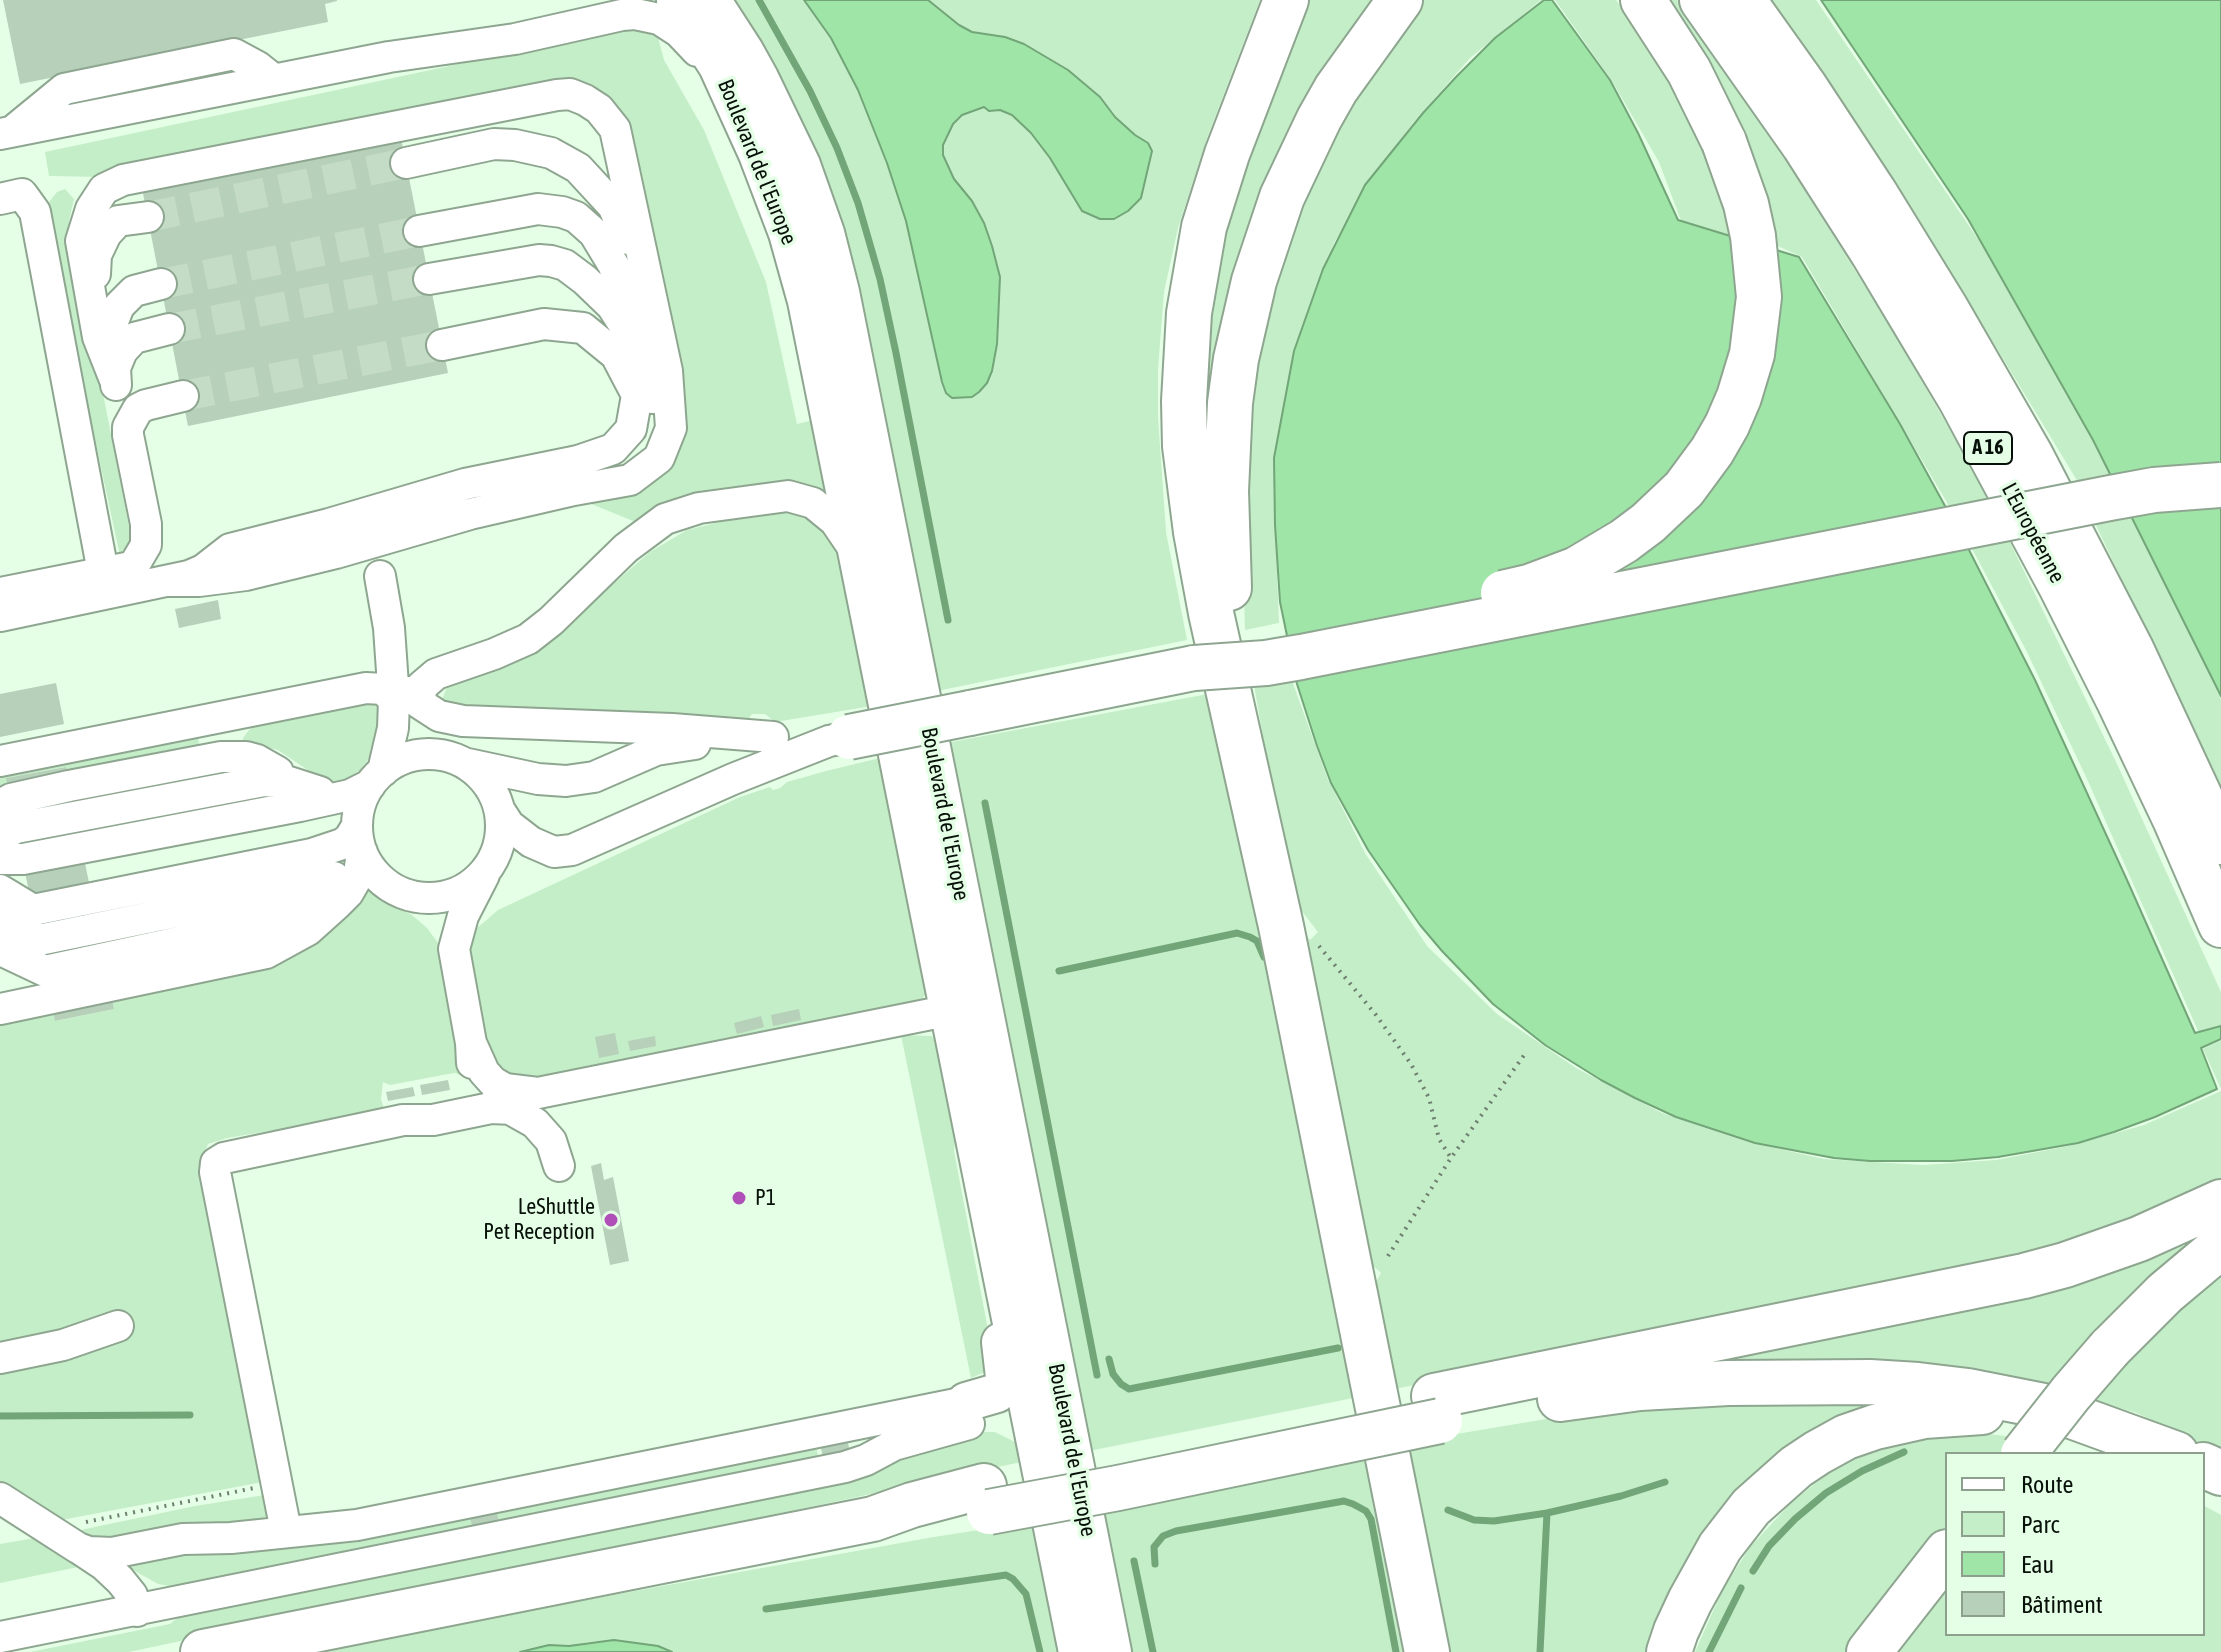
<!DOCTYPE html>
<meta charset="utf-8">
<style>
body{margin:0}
#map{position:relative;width:2221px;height:1652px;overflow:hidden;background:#e5ffe7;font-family:"Asap Condensed",sans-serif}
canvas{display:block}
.legend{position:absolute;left:1945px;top:1452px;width:260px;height:184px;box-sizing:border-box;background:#e5ffe7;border:2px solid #8da08e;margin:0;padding:10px 14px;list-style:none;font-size:24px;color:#081109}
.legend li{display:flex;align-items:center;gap:16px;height:40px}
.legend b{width:40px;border:2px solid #8da08e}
</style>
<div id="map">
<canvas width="2221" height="1652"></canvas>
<ul class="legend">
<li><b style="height:10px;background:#fff"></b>Route</li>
<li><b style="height:22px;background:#c4eec7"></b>Parc</li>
<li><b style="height:22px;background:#a0e5a8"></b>Eau</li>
<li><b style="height:22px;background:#b6d0b9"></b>Bâtiment</li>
</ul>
</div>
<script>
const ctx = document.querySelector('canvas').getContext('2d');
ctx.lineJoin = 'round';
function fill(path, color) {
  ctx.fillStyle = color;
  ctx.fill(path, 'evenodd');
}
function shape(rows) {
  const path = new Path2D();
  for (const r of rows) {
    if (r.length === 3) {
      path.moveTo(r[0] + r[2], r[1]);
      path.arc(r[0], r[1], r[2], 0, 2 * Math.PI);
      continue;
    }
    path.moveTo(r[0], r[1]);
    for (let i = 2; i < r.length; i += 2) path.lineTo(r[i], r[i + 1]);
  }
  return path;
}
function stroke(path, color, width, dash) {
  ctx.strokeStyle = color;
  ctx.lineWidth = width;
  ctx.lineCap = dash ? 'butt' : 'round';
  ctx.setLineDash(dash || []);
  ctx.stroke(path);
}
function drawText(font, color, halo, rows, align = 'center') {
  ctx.font = font + ' "Asap Condensed",sans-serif';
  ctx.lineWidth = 7;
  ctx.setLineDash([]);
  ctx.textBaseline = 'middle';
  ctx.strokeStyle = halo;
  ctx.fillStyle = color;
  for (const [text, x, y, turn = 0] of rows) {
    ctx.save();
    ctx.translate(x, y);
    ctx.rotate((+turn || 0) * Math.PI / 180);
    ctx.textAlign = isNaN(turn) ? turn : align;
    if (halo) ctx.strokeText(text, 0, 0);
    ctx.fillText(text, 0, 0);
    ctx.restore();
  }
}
const green = shape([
 [727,0,1260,0,1207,138,1178,228,1164,292,1158,369,1158,417,1166,532,1187,640,937,691],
 [1299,0,1376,0,1350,31,1315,86,1210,426,1197,431,1217,225],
 [1424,0,1541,0,1470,58,1413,123,1374,175,1334,243,1305,324,1275,519,1279,623,1245,630,1240,452,1253,349,1308,168,1404,23],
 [1555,0,1616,0,1661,62,1717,183,1730,237,1683,226,1659,162,1612,81],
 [1661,0,1677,0,1732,75,1887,321,1995,508,1955,516,1802,257,1769,242],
 [1772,0,1816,0,1986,251,2119,484,2081,487,1911,207],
 [655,26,664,60,704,130,766,282,797,424,818,419,837,513,811,490,648,520,633,521,584,501,676,446,594,96,102,177,49,176,45,152,614,31],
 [65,189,74,199,69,221,133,546,129,555,117,557,119,551,46,212,49,202,57,192],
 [780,507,813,518,829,538,848,566,872,706,775,722,765,714,752,714,746,722,487,713,441,703,449,681,519,661,551,638,650,552,687,530],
 [2131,510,2221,693,2221,788,2092,517],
 [2006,534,2117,764,2221,992,2221,1032,2218,1026,2199,1033,2087,779,2027,652,1970,545],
 [1291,678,1327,777,1365,853,1427,946,1497,1014,1576,1068,1662,1113,1745,1141,1824,1159,1923,1165,1996,1160,2069,1146,2144,1125,2221,1091,2221,1183,2188,1202,2030,1258,1519,1362,1391,1390,1371,1291,1381,1273,1370,1263,1303,931,1310,940,1318,932,1291,897,1254,685],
 [1213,693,1363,1396,1084,1452,946,743],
 [372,701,378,704,382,712,376,750,359,771,337,783,312,773,278,750,258,745,244,746,243,738,249,730,262,721],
 [197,732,201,754,68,780,65,767,7,778,10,794,0,797,0,772],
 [884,757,929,978,926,994,918,1004,519,1084,487,1066,470,968,471,944,476,929,498,910,740,797,770,787,773,790,780,788,787,782,826,771],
 [364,885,382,898,412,915,427,928,438,943,442,953,462,1066,462,1076,455,1073,448,1074,390,1085,383,1082,381,1099,385,1112,227,1138,208,1144,203,1157,268,1481,56,1521,0,1487,0,1012,52,1003,56,1021,114,1009,111,995],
 [901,1035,932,1036,945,1056,958,1110,954,1151,993,1356,992,1369,971,1378],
 [2221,1040,2221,1089,2203,1049],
 [2179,1241,2187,1251,2060,1391,2011,1376,1933,1370,1728,1369,1733,1350],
 [2221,1268,2221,1456,2137,1413,2088,1399],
 [1862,1400,1868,1405,1868,1413,1828,1433,1662,1652,1442,1652,1403,1443,1576,1414,1634,1409],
 [1964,1431,2022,1438,2009,1454,1947,1454,1947,1534,1855,1652,1695,1652,1722,1591,1750,1547,1791,1503,1834,1468,1868,1452,1911,1436],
 [985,1432,995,1432,1017,1443,1026,1461,129,1652,30,1652,170,1624,182,1614,753,1502,853,1479,914,1450],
 [816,1446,819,1461,188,1589,158,1584,119,1562,282,1538,289,1549],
 [1372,1449,1412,1652,1126,1652,1096,1504],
 [271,1494,276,1519,114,1544,71,1532,195,1506],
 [2203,1505,2221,1515,2221,1652,1890,1652,1947,1580,1947,1634,2203,1634],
 [1036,1521,1063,1652,672,1652,658,1646,590,1642,569,1646,549,1645,520,1652,298,1652,928,1538],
 [41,1537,83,1566,0,1583,0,1544]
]);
const water = shape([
 [804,0,928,0,959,25,972,32,1005,37,1024,44,1068,70,1100,97,1115,117,1135,135,1148,143,1152,151,1141,198,1128,211,1114,219,1100,219,1082,211,1050,158,1031,133,1012,115,1000,110,989,111,984,107,962,115,953,124,943,145,943,155,954,179,972,201,984,223,992,246,1000,277,997,344,992,371,987,383,979,392,972,397,952,398,946,393,942,382,906,221,887,163,858,90,831,38,804,0],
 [1544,0,1552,0,1610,80,1638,133,1678,220,1799,257,1900,424,1967,546,2035,680,2127,880,2195,1033,2221,1026,2221,1039,2201,1048,2217,1089,2155,1117,2114,1132,2078,1143,1998,1157,1952,1161,1870,1161,1834,1158,1755,1143,1676,1117,1635,1098,1601,1080,1545,1045,1493,1004,1442,951,1420,925,1368,850,1331,783,1317,746,1297,684,1280,602,1275,525,1274,458,1294,351,1323,269,1365,185,1423,113,1456,77,1495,38,1544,0],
 [1821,0,2221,0,2221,696,2093,440,1968,219,1821,0],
 [614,1640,658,1646,672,1652,520,1652,549,1645,569,1646,614,1640]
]);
const stream = shape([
 [759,0,810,91,837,148,858,203,880,279,896,353,948,620],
 [985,803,1097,1375],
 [1059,971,1237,933,1250,937,1257,941,1264,957],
 [1109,1359,1113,1374,1121,1384,1129,1389,1338,1348],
 [0,1416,190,1415],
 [1448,1510,1474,1520,1494,1521,1547,1513],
 [1134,1561,1153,1652],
 [1155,1564,1154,1547,1163,1536,1176,1531,1344,1501,1353,1504,1366,1511,1371,1519,1396,1652],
 [1753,1571,1769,1546,1795,1519,1826,1493,1862,1471,1904,1452],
 [766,1609,1006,1575,1013,1579,1026,1594,1040,1652],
 [1540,1652,1547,1513,1621,1496,1665,1482],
 [1709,1652,1741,1588]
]);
const building = shape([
 [3,0,337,0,337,1,325,4,328,22,20,84],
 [401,138,448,373,188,426,142,188],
 [218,600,221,619,179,628,175,609],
 [56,683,64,724,0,737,0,694],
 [66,767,114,1009,55,1021,6,778],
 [799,1009,801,1020,773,1026,771,1015],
 [761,1016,764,1027,737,1034,734,1023],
 [615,1033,619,1054,599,1058,595,1037],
 [655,1036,656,1046,630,1051,628,1041],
 [448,1080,450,1090,422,1095,420,1085],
 [413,1087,415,1096,388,1101,386,1092],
 [601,1163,604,1180,613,1177,629,1261,610,1265,591,1166],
 [848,1443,850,1453,823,1459,821,1448],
 [497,1513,499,1524,473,1529,470,1518]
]);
const minorTunnel = shape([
 [148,217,406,163],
 [161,284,419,231],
 [169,329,429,279],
 [183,396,442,345]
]);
const path = shape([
 [1319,946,1376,1015,1411,1064,1429,1098,1439,1139,1451,1158],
 [1388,1256,1451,1158,1527,1051],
 [86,1522,254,1488]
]);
const minor = shape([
 [14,130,64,89,234,54,258,67,273,79],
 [0,134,389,57,515,39,622,15,635,14,659,19,679,32,697,51],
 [406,163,494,144,515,145,551,153,578,168,613,206,628,239],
 [0,199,22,194,35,212,103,572],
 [419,231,538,209,562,212,576,217,594,233,614,266,629,323],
 [95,274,96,255,106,234,118,221,148,217],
 [429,279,539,260,551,261,565,265,585,280,612,306,632,337,645,363,652,398],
 [114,354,112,324,119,306,134,291,161,284],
 [115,380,98,337,81,241,91,209,104,189,123,180,557,95,570,94,585,100,599,109,615,129,667,371,671,428,659,458,630,480,574,490,470,514,336,553,246,575,199,581,168,581],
 [116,385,115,368,122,351,134,338,169,329],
 [380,576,389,628,394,700,393,728,383,771],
 [0,593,131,567,136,562,146,545,146,524,128,435,128,427,138,409,146,405,183,396],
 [0,616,189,576,203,570,230,549,329,524,465,484,578,461,613,449,631,429,637,395,616,355,583,328,544,324,442,345],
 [409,692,419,703,439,716,463,721,672,729,773,737],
 [419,703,422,686,436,674,494,654,528,639,551,621,626,548,665,519,699,508,788,496,813,503,835,521,854,549],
 [429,826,72],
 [0,761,366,688,383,689,394,700],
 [468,764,538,779,566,781,594,777,656,750,695,744],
 [0,805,11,799,69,786,221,757,246,757,257,760,278,772],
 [500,811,509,825,531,842,554,852,572,850,733,779,829,741,849,737],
 [0,836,16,828,264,781,289,782,320,792],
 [0,859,23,859,300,806,350,795,370,785],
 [0,890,33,910,312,854,342,844,349,839,357,826],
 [0,914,8,922,39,940,317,883,334,877],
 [0,947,3,951,45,971,263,924,293,914,333,888],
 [0,1009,266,953,308,930,338,903,348,893,359,874,362,852],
 [471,1043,484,1072,493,1082,505,1089,538,1093,951,1010],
 [472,1063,471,1043,454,949,463,916,484,875],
 [496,1101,535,1123,551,1141,559,1166],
 [0,1358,63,1345,118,1326],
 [0,1498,78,1548,89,1552,112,1553,183,1539,231,1538,357,1525,966,1402],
 [286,1531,215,1172,216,1163,224,1158,403,1120,433,1120,491,1108,513,1109],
 [80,1549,104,1565,120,1580,132,1595,137,1611],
 [0,1637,845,1467,866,1460,894,1445,969,1424]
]);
const major = shape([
 [676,0,718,66,758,154,788,233,807,301,1078,1652],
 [711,0,744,51,759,78,801,165,825,233,840,292,1112,1652],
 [966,1402,997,1393,1003,1386,1005,1377,1001,1342]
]);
const highway = shape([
 [1286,0,1227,154,1204,227,1189,313,1184,401,1185,446,1196,532,1211,613,1281,926,1427,1652],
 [1643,0,1689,71,1724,142],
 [1702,0,1804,145,1873,253,1961,400,2061,586,2119,701,2175,819,2221,925],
 [1743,0,1805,87,1876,195,1945,307,2031,456,2131,649,2221,842],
 [1229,588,1226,491,1230,403,1236,359,1254,281,1282,197,1319,119,1336,89,1400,0],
 [970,713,1194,668],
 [2110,1348,2165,1293,2221,1246],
 [1434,1396,2024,1276,2065,1265,2139,1239,2221,1202],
 [1560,1399,1640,1388,1728,1383,1870,1382,1918,1385,1968,1391,2044,1406,2176,1454],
 [2203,1465,2221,1473],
 [203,1652,873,1519,912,1505,984,1486],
 [1669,1652,1676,1631,1690,1601,1720,1547,1751,1507,1796,1467,1817,1453,1846,1437,1875,1427,1924,1416,1982,1412],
 [1869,1652,1947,1552]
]);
const highwayBridge = shape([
 [1503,593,1529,587,1577,569,1624,541,1648,523,1684,489,1712,451,1727,425,1739,397,1752,354,1759,297,1753,236,1746,204,1724,142],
 [1194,668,1266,663,1301,657,2110,498,2154,490,2221,485],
 [849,737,970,713],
 [2023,1454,2071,1393,2110,1348],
 [989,1512,1118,1488,1440,1421]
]);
const markers = [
 [739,1198,8,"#af4fb7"],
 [611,1220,8,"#af4fb7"]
];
const shields = [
 [1988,448,48]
];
const shieldNames = [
 ["A 16",1988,448]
];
const streetNames = [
 ["Boulevard de l'Europe",757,162,68],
 ["L'Européenne",2033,533,62],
 ["Boulevard de l'Europe",945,814,79],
 ["Boulevard de l'Europe",1072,1450,79]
];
const poiNames = [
 ["P1",755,1198],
 ["LeShuttle",595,1207,"right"],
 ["Pet Reception",595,1232,"right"]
];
fill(green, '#c4eec7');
fill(water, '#a0e5a8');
stroke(water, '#72a578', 2);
stroke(stream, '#72a578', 7);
fill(building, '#b6d0b9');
stroke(minorTunnel, '#c4dbc6', 30, [30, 15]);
stroke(minor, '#8ea690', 34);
stroke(major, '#8ea690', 42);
stroke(highway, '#8ea690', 48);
stroke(path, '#6f7f70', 4, [2, 6]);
stroke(minor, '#fff', 30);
stroke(major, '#fff', 38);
stroke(highway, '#fff', 44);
stroke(highwayBridge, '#8ea690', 48, []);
stroke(highwayBridge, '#fff', 44);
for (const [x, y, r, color] of markers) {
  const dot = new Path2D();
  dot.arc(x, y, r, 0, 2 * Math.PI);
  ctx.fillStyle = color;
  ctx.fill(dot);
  stroke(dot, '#e5ffe7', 3);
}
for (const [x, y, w] of shields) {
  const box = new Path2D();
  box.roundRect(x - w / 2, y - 16, w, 32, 6);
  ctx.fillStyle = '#e5ffe7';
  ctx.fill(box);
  stroke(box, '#081109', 2);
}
drawText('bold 20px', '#081109', null, shieldNames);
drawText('22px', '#081109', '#e5ffe7', streetNames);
drawText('22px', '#081109', '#e5ffe7', poiNames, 'left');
</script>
